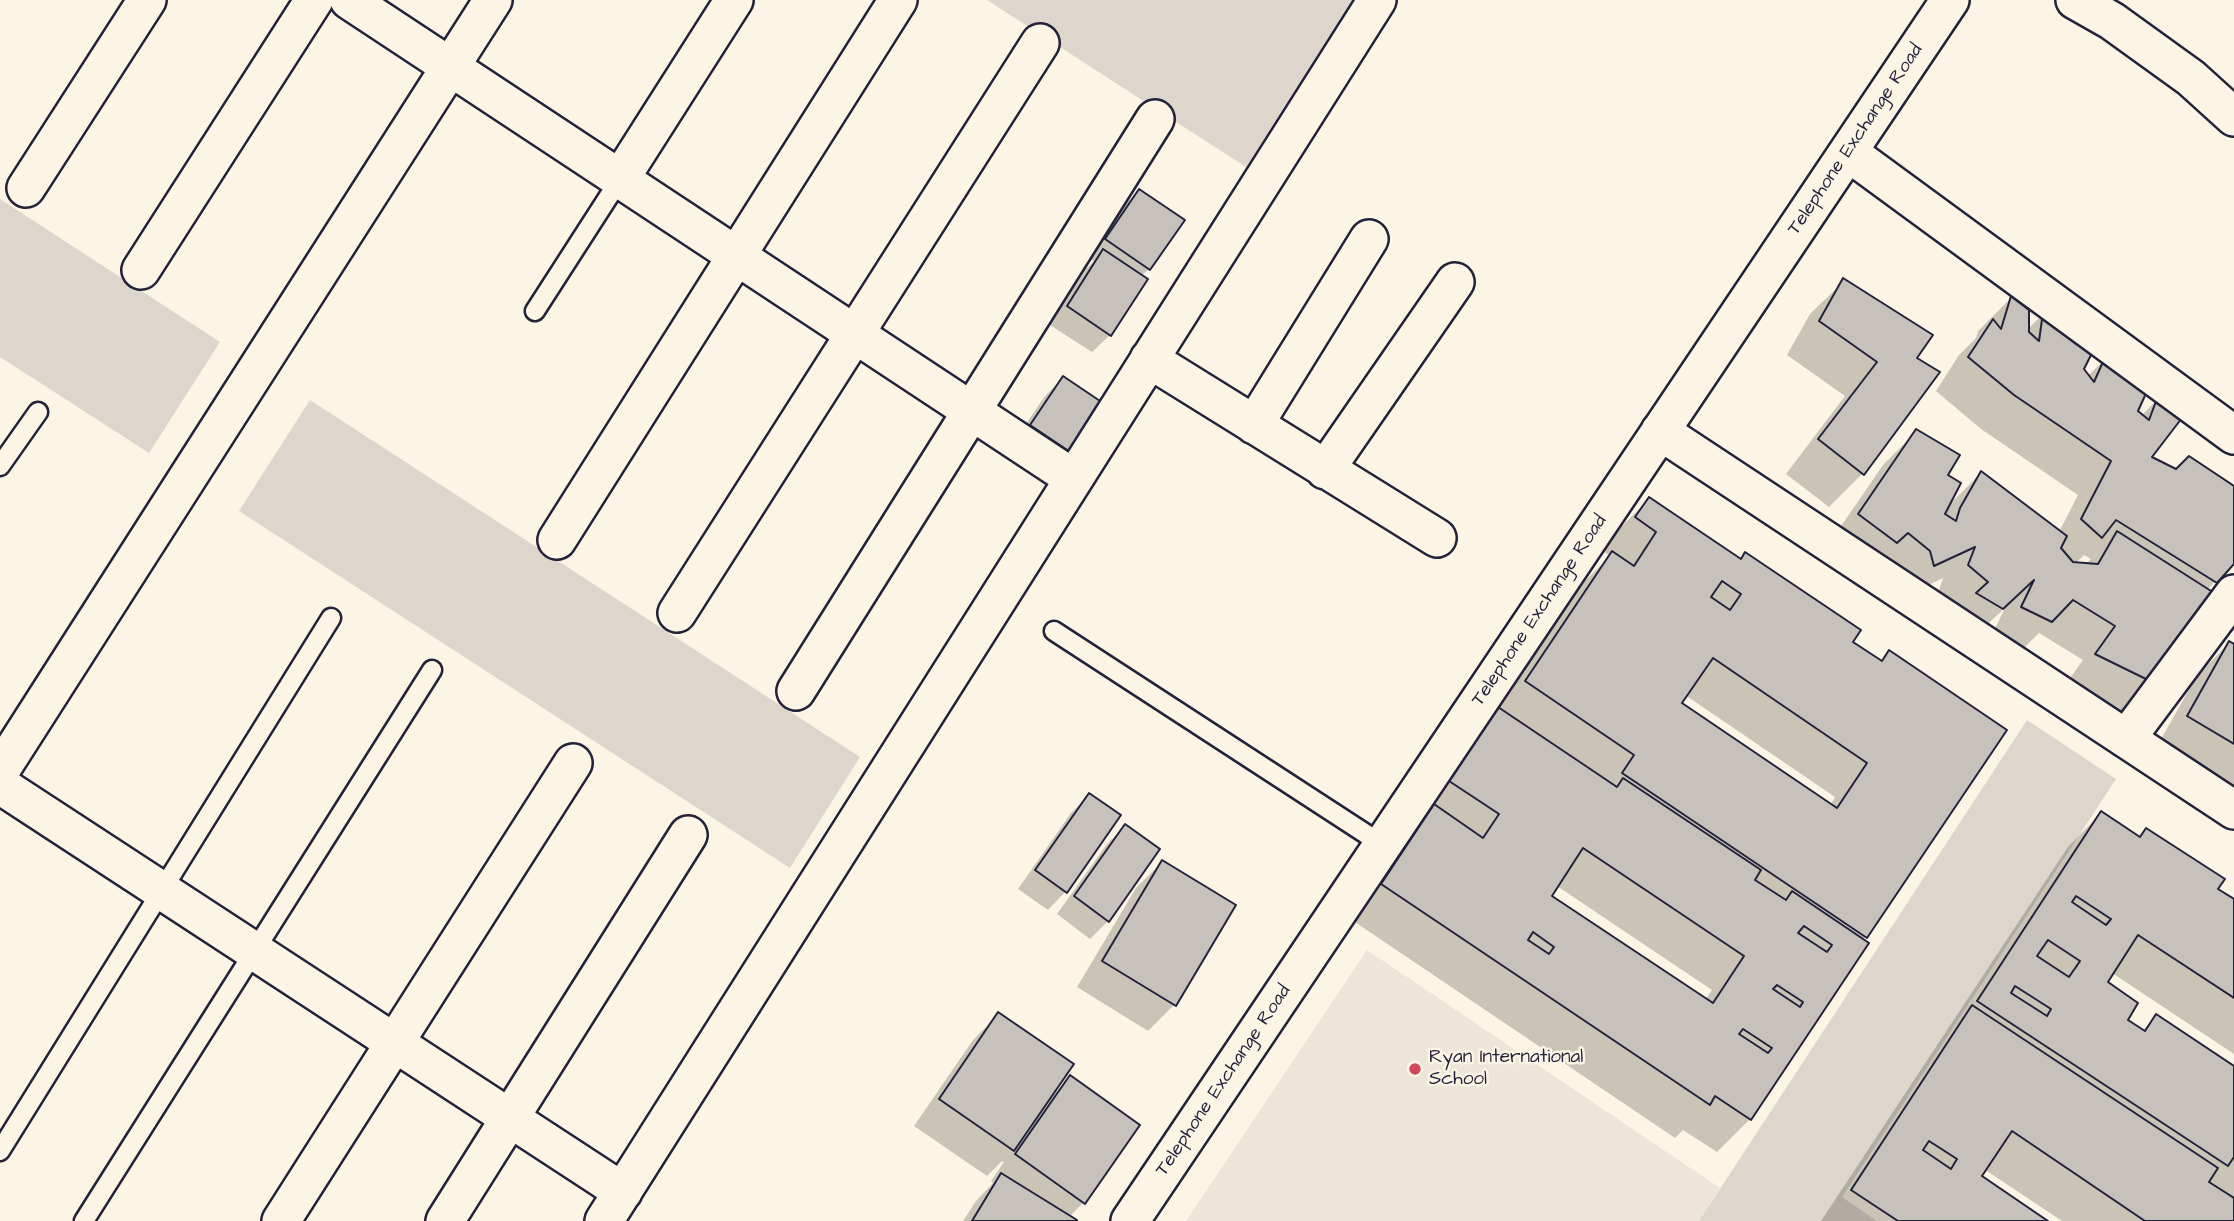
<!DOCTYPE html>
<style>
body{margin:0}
canvas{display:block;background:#fcf5e5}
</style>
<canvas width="2234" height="1221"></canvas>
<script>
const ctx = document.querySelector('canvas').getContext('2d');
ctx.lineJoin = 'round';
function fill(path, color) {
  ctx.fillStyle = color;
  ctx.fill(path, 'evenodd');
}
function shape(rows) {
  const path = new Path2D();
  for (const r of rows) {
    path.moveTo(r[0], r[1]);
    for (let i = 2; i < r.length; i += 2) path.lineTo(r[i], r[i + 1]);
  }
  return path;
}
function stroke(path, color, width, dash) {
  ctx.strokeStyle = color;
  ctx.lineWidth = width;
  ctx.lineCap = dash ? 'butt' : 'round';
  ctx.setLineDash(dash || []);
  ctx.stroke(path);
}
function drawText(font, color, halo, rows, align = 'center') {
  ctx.font = font + ' "Architects Daughter",sans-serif';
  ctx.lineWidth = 5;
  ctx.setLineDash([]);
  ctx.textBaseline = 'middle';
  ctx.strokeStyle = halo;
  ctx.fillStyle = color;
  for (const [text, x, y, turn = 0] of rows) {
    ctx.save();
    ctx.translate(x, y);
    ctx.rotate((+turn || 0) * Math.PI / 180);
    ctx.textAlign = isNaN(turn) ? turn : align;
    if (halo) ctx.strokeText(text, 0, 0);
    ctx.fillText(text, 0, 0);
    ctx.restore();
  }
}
const built = shape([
 [1367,950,1720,1188,1699,1221,1186,1221]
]);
const green = shape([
 [987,0,1352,0,1246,167],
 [0,199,220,342,149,453,0,357],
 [310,400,860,757,790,868,239,511],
 [2027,720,2116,779,1842,1197,1877,1221,1699,1221]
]);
const shadow = shape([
 [1139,191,1149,269,1141,276,1110,335,1092,352,1050,325,1086,269,1094,261,1088,258,1121,209],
 [1844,281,1914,359,1937,372,1862,474,1829,507,1786,474,1845,396,1787,355,1810,314],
 [2011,298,2027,330,2043,314,2088,376,2107,357,2136,412,2141,416,2158,399,2149,457,2176,471,2234,489,2234,561,2207,590,2153,682,2119,716,2063,688,2083,660,2039,633,2017,655,1989,641,2005,608,1968,642,1936,599,1943,578,1901,598,1826,548,1883,465,1917,431,1946,475,1948,506,1981,473,2059,532,2078,495,1981,429,1936,391,1959,355,1976,338,1978,331],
 [2084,555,2091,559,2085,565,2075,564],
 [1063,378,1101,404,1069,451,1051,469,1013,443,1045,396],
 [1649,499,1739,560,1746,554,1850,642,1880,662,1890,652,2005,730,1862,941,1750,1119,1717,1152,1683,1130,1675,1138,1349,918,1401,840,1422,819,1417,815,1465,743,1493,715,1579,587,1610,556,1603,551,1616,532],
 [1685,695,1835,797,1830,806,1680,704],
 [1557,886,1712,990,1705,1000,1550,896],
 [2229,643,2234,646,2234,825,2155,750,2196,677],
 [1089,795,1065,892,1048,910,1018,889,1071,813],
 [2101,813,2138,838,2147,830,2216,890,2234,902,2234,1054,2112,973,2105,983,2125,1020,2142,1031,2156,1017,2234,1068,2234,1221,2062,1221,1984,1169,1979,1177,2045,1221,1821,1221,2068,847],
 [1125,826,1108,921,1090,939,1057,914,1107,844],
 [1162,862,1174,1005,1148,1031,1077,987,1136,888],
 [999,1014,1052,1093,1053,1095,1070,1077,1083,1203,1069,1217,1074,1221,963,1221,976,1201,993,1183,991,1181,1004,1162,1002,1161,987,1176,914,1126,973,1040]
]);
const building = shape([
 [1139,189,1185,220,1150,270,1105,239,1139,189],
 [1103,249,1148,279,1111,336,1067,306,1103,249],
 [1843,278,1933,335,1917,358,1940,372,1864,475,1818,439,1877,362,1819,321,1843,278],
 [2011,296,2029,310,2029,332,2039,341,2043,312,2095,347,2084,369,2094,382,2106,355,2148,389,2138,411,2149,420,2158,396,2185,414,2152,457,2176,469,2189,456,2234,486,2234,564,2217,583,2116,520,2102,538,2081,519,2111,461,2014,395,1968,357,1993,319,2001,329,2011,296],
 [1063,376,1103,403,1070,452,1030,425,1063,376],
 [1916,429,1960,455,1948,475,1961,483,1945,514,1956,521,1960,508,1981,471,2067,536,2061,548,2073,562,2098,564,2117,531,2219,596,2154,683,2095,654,2115,626,2073,600,2052,622,2021,607,2034,580,2003,609,1976,593,1988,582,1968,565,1975,547,1934,566,1930,551,1908,533,1897,543,1858,514,1916,429],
 [1649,497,1741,559,1745,552,1861,630,1853,642,1882,661,1889,650,2007,730,1867,938,1622,773,1634,755,1525,681,1612,551,1634,566,1656,532,1635,517,1649,497],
 [1722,581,1741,594,1730,610,1711,597,1722,581],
 [1713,658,1867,763,1837,808,1682,703,1713,658],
 [2229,641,2234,644,2234,744,2187,716,2229,641],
 [1498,707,1617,787,1623,778,1761,870,1755,880,1786,900,1792,891,1869,943,1751,1120,1715,1096,1710,1105,1381,884,1434,804,1483,838,1499,814,1449,781,1498,707],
 [1583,848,1744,956,1713,1003,1552,896,1583,848],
 [1804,926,1832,945,1827,952,1798,933,1804,926],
 [1533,932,1554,947,1549,954,1528,940,1533,932],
 [1777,985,1803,1002,1800,1007,1773,989,1777,985],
 [1743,1029,1772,1048,1768,1053,1739,1034,1743,1029],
 [1089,793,1121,815,1067,893,1035,870,1089,793],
 [2101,811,2140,837,2146,828,2225,879,2218,889,2234,899,2234,998,2138,935,2108,982,2138,1003,2128,1020,2145,1031,2156,1014,2234,1066,2234,1157,2228,1166,1977,1001,2101,811],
 [1125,824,1160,849,1109,922,1074,896,1125,824],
 [1162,860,1236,905,1176,1006,1102,961,1162,860],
 [2076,896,2111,919,2106,925,2072,902,2076,896],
 [2048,940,2080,961,2069,977,2037,956,2048,940],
 [2015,986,2051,1009,2047,1016,2011,993,2015,986],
 [1972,1005,2218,1168,2209,1182,2234,1198,2234,1221,2145,1221,2012,1131,1982,1176,2048,1221,1898,1221,1851,1190,1972,1005],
 [1929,1141,1957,1159,1951,1169,1923,1150,1929,1141],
 [998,1012,1074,1064,1014,1151,939,1099,998,1012],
 [1070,1075,1140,1125,1085,1204,1015,1154,1070,1075],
 [1001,1173,1077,1220,1076,1221,972,1221,1001,1173]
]);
const service = shape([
 [535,311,620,179],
 [0,466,38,412],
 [1054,631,1383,845],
 [0,1151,331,618],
 [84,1221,432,670]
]);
const minor = shape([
 [349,0,1073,478],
 [2075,0,2112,21,2191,78,2234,117],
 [1848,152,2234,435],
 [620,179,734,0],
 [26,188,147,0],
 [141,270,314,0],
 [1149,359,1437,538],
 [1254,425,1369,239],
 [1660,431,2234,810],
 [1325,470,1455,282],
 [557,540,898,0],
 [677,613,1040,43],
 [796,691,1155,119],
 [2126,739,2234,594],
 [0,771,493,0],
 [0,785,623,1192],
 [281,1221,573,763],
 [445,1221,688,835],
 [604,1221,1377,0],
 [1130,1221,1950,0]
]);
const markers = [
 [1415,1069,7,"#d1495b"]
];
const streetNames = [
 ["Telephone Exchange Road",1856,140,-56],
 ["Telephone Exchange Road",1540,611,-56],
 ["Telephone Exchange Road",1224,1081,-56]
];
const poiNames = [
 ["Ryan International",1429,1058],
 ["School",1429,1080]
];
fill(built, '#ece5d8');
fill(green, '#dcd6cc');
fill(shadow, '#0003');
fill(building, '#c6c1bb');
stroke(building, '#22223b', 2);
stroke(service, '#22223b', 23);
stroke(minor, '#22223b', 42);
stroke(service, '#fcf5e5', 18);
stroke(minor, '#fcf5e5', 37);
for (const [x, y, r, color] of markers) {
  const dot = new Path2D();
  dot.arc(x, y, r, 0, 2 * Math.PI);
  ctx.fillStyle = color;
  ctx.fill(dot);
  stroke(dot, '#fcf5e5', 2.5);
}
drawText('19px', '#22223b', '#fcf5e5', streetNames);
drawText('19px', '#22223b', '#fcf5e5', poiNames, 'left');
</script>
